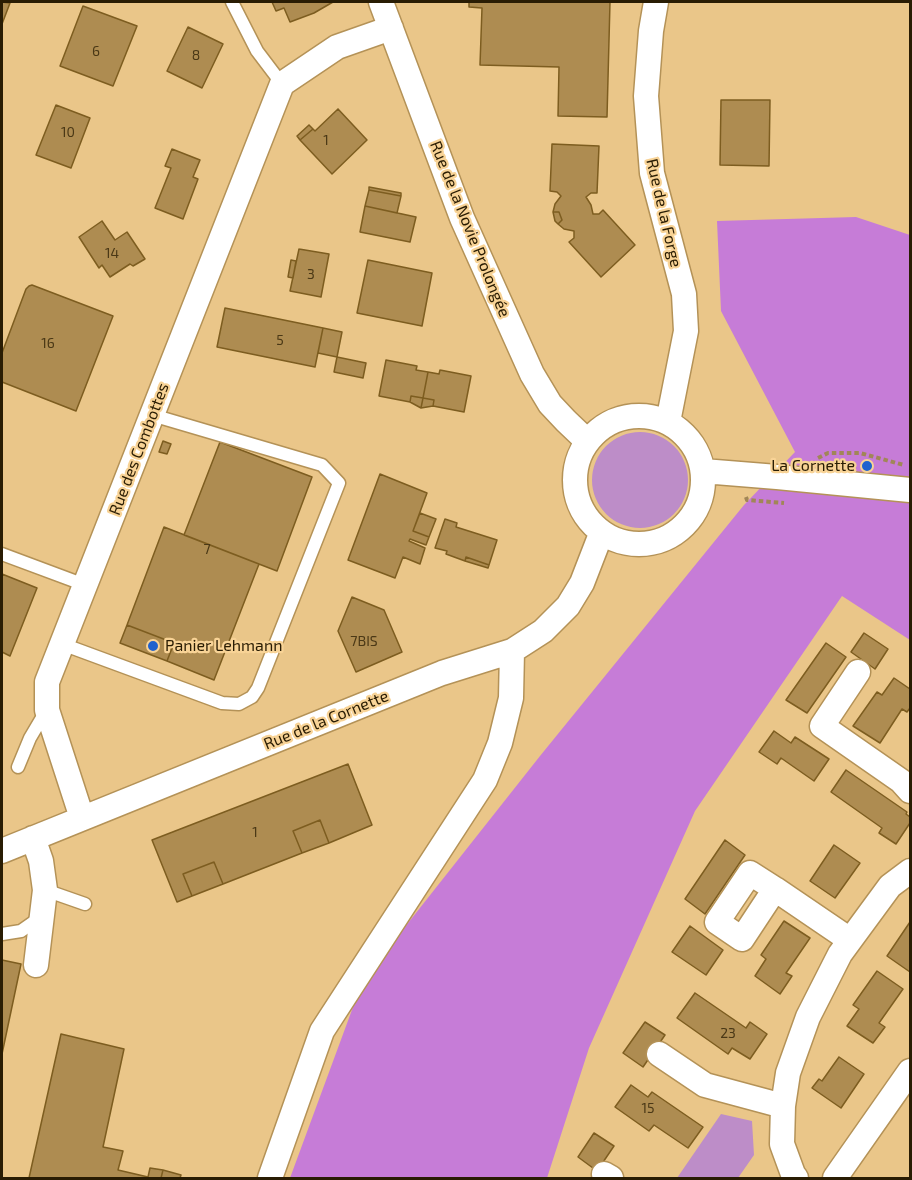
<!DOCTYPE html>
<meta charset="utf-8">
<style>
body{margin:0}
#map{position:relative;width:912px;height:1180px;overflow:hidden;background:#eac689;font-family:"Exo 2",sans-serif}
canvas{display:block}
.frame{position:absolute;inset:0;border:3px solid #291c03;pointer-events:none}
</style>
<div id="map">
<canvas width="912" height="1180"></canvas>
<div class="frame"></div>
</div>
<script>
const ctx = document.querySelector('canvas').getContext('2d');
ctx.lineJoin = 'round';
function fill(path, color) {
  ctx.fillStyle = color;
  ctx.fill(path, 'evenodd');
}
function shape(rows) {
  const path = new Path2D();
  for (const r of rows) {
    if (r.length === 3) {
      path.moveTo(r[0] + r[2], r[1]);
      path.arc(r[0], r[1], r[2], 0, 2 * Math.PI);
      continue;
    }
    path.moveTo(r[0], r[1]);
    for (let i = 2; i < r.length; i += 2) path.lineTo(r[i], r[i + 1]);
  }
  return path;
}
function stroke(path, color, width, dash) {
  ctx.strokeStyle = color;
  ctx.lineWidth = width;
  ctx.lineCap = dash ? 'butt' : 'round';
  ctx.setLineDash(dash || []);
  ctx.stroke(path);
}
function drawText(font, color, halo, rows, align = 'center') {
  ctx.font = font + ' "Exo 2",sans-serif';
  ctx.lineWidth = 4.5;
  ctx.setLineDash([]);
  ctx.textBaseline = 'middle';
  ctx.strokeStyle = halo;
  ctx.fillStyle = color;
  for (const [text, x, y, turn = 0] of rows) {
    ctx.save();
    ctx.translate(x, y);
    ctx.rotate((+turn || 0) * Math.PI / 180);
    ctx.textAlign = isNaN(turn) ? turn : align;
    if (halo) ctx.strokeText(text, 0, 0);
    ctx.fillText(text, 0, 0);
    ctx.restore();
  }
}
const green = shape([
 [640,480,48],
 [721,1114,752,1121,754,1155,738,1178,677,1178]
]);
const forest = shape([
 [856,217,910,235,910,640,842,596,695,811,589,1048,547,1178,290,1178,363,980,540,756,744,505,795,452,721,311,717,221]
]);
const building = shape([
 [2,2,10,3,2,24,2,2],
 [272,2,333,2,314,13,290,22,284,8,276,11,272,2],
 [469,2,610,2,607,117,558,116,559,67,480,65,482,8,469,7,469,2],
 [83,6,137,26,113,86,60,66,83,6],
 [188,27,223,44,202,88,167,71,188,27],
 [721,100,770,100,769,166,720,165,721,100],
 [56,105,90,118,71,168,36,155,56,105],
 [338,109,367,140,332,174,300,140,313,129,315,131,338,109],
 [309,125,313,129,300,140,297,136,309,125],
 [552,144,599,146,597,193,591,193,586,197,591,205,593,214,599,214,603,210,635,245,601,277,569,242,574,238,574,231,564,229,558,224,562,220,559,212,553,212,555,204,561,196,557,192,550,191,552,144],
 [172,149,200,160,193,177,198,179,183,219,155,208,171,168,165,166,172,149],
 [369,187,401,193,401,196,369,190,369,187],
 [369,190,401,196,397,213,365,206,369,190],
 [365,206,416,217,410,242,360,232,365,206],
 [553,212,559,212,562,220,558,224,555,221,553,212],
 [102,221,115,240,127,232,145,259,133,266,130,264,110,277,102,265,99,268,79,237,102,221],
 [299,249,329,254,321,297,290,291,299,249],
 [291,260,296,261,293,278,288,277,291,260],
 [368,260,432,273,422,326,357,313,368,260],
 [32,285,113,316,76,411,2,382,2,353,26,289,29,286,32,285],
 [225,308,323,328,315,367,217,347,225,308],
 [323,328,342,332,337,357,318,353,323,328],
 [337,357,366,363,363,378,334,372,337,357],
 [386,360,417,366,416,370,428,372,423,398,411,396,410,402,379,396,386,360],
 [440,370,471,376,464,412,433,406,434,400,423,398,428,372,439,374,440,370],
 [411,396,423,398,421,408,410,402,411,396],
 [423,398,434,400,433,406,421,408,423,398],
 [163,441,171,444,167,454,159,452,163,441],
 [220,442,312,477,277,571,184,535,220,442],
 [380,474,427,493,413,531,429,537,426,545,410,539,409,541,425,548,420,564,403,557,395,578,348,560,380,474],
 [420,513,436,519,429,537,413,531,420,513],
 [445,519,457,523,456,527,497,540,489,565,466,557,465,561,446,554,447,551,435,548,445,519],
 [164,527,259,564,214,680,167,661,174,643,127,625,164,527],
 [466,557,489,565,488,568,465,561,466,557],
 [2,574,37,588,10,656,2,652,2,574],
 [352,597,384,610,402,652,356,672,338,631,352,597],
 [127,625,174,643,167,661,120,643,127,625],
 [864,633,888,649,875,669,851,652,864,633],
 [826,643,846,657,807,713,786,700,826,643],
 [894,678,910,689,910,708,907,712,902,709,880,743,853,726,877,692,882,695,894,678],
 [774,731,791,743,795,737,829,759,814,781,781,758,777,764,759,752,774,731],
 [348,764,372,825,329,843,320,820,293,831,302,853,223,884,214,862,183,874,192,896,177,902,152,840,348,764],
 [846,770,907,812,906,814,910,817,910,823,896,844,879,833,882,828,831,792,846,770],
 [320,820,329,843,302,853,293,831,320,820],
 [725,840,745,855,705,914,685,899,725,840],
 [834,845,860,863,835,898,810,881,834,845],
 [214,862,223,884,192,896,183,874,214,862],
 [784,921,810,938,786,973,792,976,780,994,755,976,766,959,761,955,784,921],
 [910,922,910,972,887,956,910,922],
 [690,926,723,950,706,975,672,952,690,926],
 [2,960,21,964,2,1054,2,960],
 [877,971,903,989,879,1023,885,1027,873,1043,847,1026,859,1009,853,1005,877,971],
 [695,993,746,1028,750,1022,767,1034,750,1059,732,1048,728,1054,677,1018,695,993],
 [645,1022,665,1035,643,1067,623,1053,645,1022],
 [61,1034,124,1049,103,1147,123,1151,118,1170,148,1177,150,1168,163,1170,161,1178,29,1178,61,1034],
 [839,1057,864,1074,841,1108,812,1088,819,1079,822,1081,839,1057],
 [631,1085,648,1097,652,1092,703,1127,688,1148,654,1125,649,1131,615,1107,631,1085],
 [594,1133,614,1146,597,1171,578,1157,594,1133],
 [163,1170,181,1175,180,1178,161,1178,163,1170]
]);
const path = shape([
 [818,458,828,453,860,453,904,465],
 [746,497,747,500,784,503]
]);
const lane = shape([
 [232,2,257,51,282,84],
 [2,554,85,585],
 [62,644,222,703,239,704,252,697,258,688,339,483,322,465,152,415],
 [18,767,30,738,46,711],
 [45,890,85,904],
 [2,934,21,931,41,917]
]);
const street = shape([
 [381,2,462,218,532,374,550,404,566,421,587,441],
 [656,2,651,31,646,96,652,173,684,294,686,331,668,422],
 [639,480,64],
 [703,471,777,477,910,490],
 [858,672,822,726,901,781,910,791],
 [82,818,47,710,47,682,282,84,337,47,391,28],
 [33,838,41,861,45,890,36,965],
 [2,851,442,673,512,651,543,631,568,606,582,583,601,534],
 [775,889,742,939,717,922,750,873,775,889,850,940],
 [659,1054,705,1085,783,1106],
 [604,1174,611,1178],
 [270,1178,322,1031,485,780,500,743,511,698,512,651],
 [796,1178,793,1174,782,1144,783,1106,788,1073,808,1017,840,954,890,886,910,871],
 [835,1178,910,1071]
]);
const markers = [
 [867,466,6,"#2062ce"],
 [153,646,6,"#2062ce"]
];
const numberNames = [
 ["6",96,51],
 ["8",196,55],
 ["10",68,132],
 ["1",326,140],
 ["14",112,253],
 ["3",311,274],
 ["5",280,340],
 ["16",48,343],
 ["7",207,549],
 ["7BIS",364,641],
 ["1",255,832],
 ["23",728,1033],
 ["15",648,1108]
];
const streetNames = [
 ["Rue de la Forge",664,213,77],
 ["Rue de la Novie Prolongée",470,229,68],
 ["Rue des Combottes",139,449,-69],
 ["Rue de la Cornette",326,720,-22]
];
const poiNames = [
 ["La Cornette",855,466],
 ["Panier Lehmann",165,646,"left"]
];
fill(green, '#bd8dc8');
fill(forest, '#c67cd7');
fill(building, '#ae8c51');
stroke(building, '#7d5d20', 1.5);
stroke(lane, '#b49257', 15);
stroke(street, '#b49257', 27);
stroke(path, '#a18657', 4, [4.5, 3]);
stroke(lane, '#fff', 12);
stroke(street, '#fff', 24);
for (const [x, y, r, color] of markers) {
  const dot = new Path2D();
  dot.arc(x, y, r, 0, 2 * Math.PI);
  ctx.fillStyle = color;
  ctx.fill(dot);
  stroke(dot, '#f8d396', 2);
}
drawText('14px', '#4a3816', null, numberNames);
drawText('16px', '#291c03', '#f8d396', streetNames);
drawText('16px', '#291c03', '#f8d396', poiNames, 'right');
</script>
